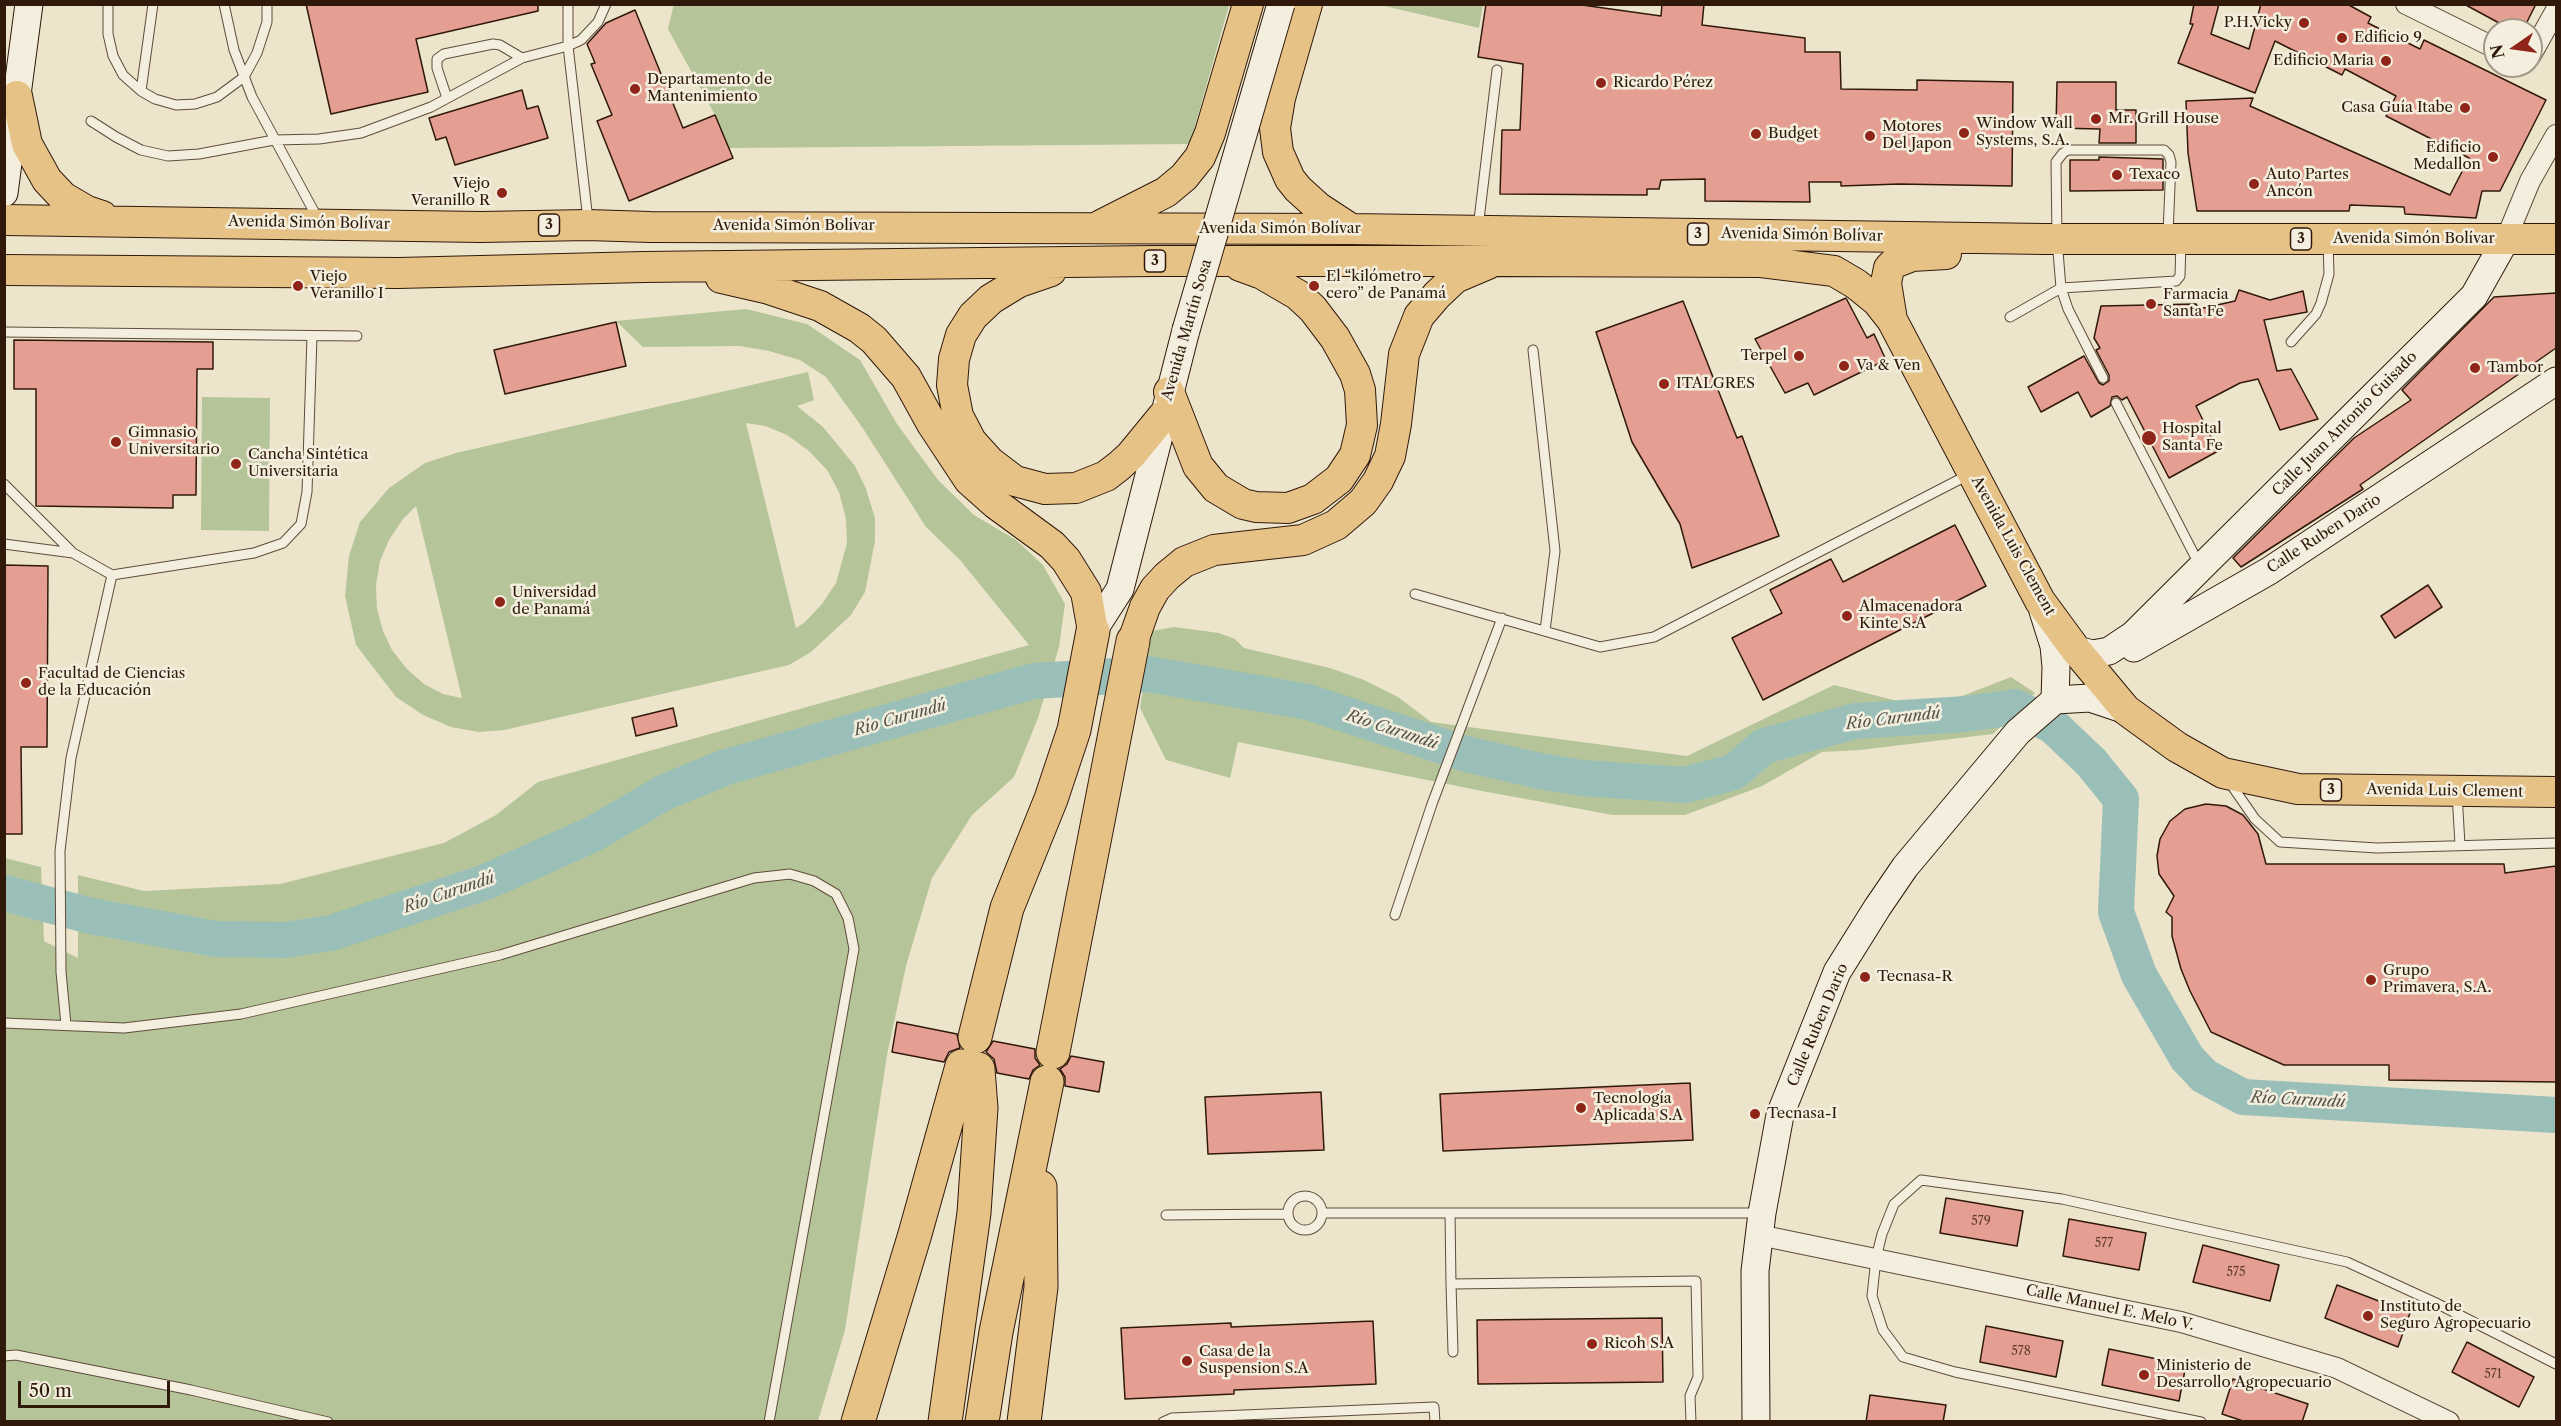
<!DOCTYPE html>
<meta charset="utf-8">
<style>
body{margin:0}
#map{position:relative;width:2561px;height:1426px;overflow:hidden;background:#ece5cb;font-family:"Libre Caslon Text",serif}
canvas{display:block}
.frame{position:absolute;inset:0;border:6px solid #30190b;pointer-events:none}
.north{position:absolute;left:2483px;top:18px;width:60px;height:60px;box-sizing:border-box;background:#f3eedd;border:2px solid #a59989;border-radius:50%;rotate:257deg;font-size:16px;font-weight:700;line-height:24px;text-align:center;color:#30190b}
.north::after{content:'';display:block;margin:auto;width:21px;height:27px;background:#8f2418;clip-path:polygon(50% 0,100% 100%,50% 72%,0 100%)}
.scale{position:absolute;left:18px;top:1381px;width:152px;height:27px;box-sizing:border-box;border:3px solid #30190b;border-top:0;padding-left:8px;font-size:18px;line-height:21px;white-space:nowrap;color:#30190b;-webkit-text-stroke:4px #f3eedd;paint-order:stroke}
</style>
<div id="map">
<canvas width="2561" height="1426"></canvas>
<div class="frame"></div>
<div class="north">N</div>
<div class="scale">50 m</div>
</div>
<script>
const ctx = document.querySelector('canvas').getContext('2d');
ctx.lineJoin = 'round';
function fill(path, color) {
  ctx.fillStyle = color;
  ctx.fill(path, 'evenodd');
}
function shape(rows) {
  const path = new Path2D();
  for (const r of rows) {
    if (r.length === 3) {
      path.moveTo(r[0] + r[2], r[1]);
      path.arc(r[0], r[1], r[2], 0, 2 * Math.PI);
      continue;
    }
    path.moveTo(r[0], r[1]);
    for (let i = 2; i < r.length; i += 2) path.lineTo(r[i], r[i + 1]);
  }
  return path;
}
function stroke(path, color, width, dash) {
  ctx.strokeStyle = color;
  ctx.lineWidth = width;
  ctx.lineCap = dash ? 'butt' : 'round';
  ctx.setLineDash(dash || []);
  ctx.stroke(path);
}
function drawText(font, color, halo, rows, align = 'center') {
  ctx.font = font + ' "Libre Caslon Text",serif';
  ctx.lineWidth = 5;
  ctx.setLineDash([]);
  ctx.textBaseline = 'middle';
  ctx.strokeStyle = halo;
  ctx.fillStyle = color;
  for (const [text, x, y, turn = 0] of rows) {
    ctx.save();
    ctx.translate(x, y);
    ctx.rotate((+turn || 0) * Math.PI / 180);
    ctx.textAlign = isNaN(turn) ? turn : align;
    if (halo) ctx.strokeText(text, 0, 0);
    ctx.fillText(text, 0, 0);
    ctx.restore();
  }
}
const green = shape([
 [674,4,1229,5,1190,144,729,148,715,115,668,29],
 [1380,5,1483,5,1479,28],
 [746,309,807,324,860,360,897,424,938,480,974,515,1016,540,1043,565,1065,604,1059,647,1038,718,1014,777,972,815,932,878,906,966,887,1055,845,1330,818,1421,5,1422,5,858,41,867,44,941,78,958,78,875,144,891,280,884,444,843,496,815,538,782,1029,645,960,560,926,527,862,427,826,377,800,360,769,351,740,346,643,347,616,321],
 [808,372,814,400,797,406,823,427,855,466,866,489,875,518,875,541,865,592,851,615,811,652,789,665,504,730,479,732,451,727,423,715,396,697,356,645,345,596,349,556,360,522,389,488,425,463,456,453],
 [746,423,765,426,787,435,809,451,827,470,839,492,846,519,847,543,836,583,822,604,804,623,796,628],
 [416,506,462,698,461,698,443,694,424,684,407,669,392,650,383,631,377,609,376,585,380,561,389,540,403,519],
 [202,397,270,398,269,531,201,530],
 [1174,627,1219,633,1235,639,1244,648,1330,668,1364,680,1398,697,1431,722,1687,756,1834,685,1929,709,2011,677,2035,693,1993,734,1860,750,1822,752,1762,786,1685,815,1613,815,1482,791,1238,742,1230,778,1166,760,1140,708,1152,631]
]);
const river = shape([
 [4,893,91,916,216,939,285,940,331,933,486,882,593,834,665,792,726,767,1034,681,1148,674,1308,702,1466,754,1540,771,1582,778,1685,785,1734,772,1764,746,1855,721,1966,714,2015,707,2053,726,2091,762,2121,799,2116,912,2139,975,2187,1058,2204,1076,2243,1097,2556,1115]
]);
const building = shape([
 [306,4,538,4,538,11,416,39,428,92,331,114,306,4],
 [1486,4,1575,4,1661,16,1662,4,1704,4,1702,25,1805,38,1805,52,1840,52,1841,89,1917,90,1917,80,2013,82,2012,186,1899,184,1841,186,1841,182,1809,182,1810,202,1705,201,1705,179,1661,180,1659,189,1647,189,1647,195,1500,194,1502,130,1520,130,1523,64,1478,57,1486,4],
 [2194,4,2219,4,2211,34,2249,49,2261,4,2347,4,2371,17,2368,23,2420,49,2424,40,2546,100,2500,191,2482,191,2476,218,2405,214,2404,207,2350,205,2349,211,2197,211,2188,153,2186,101,2253,98,2250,106,2450,195,2469,158,2386,116,2396,96,2345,69,2342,75,2275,41,2255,93,2178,63,2193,24,2190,24,2194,4],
 [2464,4,2536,4,2523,30,2512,30,2464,4],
 [635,10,683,128,715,115,733,158,629,201,597,121,612,115,591,64,595,63,587,44,606,23,635,10],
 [2057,82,2116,82,2116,110,2136,110,2136,143,2099,143,2100,129,2056,128,2057,82],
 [522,90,527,109,538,106,548,138,455,165,446,137,436,140,429,118,522,90],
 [2099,157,2163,159,2163,190,2070,191,2070,160,2099,160,2099,157],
 [2239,290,2270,300,2303,291,2307,312,2264,320,2277,371,2291,369,2318,419,2280,430,2258,379,2240,383,2196,406,2218,451,2169,478,2127,397,2122,400,2117,396,2112,397,2110,406,2091,417,2078,392,2041,412,2028,387,2084,356,2099,383,2103,385,2109,381,2109,375,2096,350,2100,348,2094,338,2101,306,2196,304,2199,309,2235,301,2239,290],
 [2556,293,2556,348,2360,485,2363,489,2241,567,2233,558,2354,438,2411,400,2402,390,2494,297,2556,293],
 [1846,298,1867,338,1874,334,1886,360,1814,395,1808,383,1785,393,1755,339,1846,298],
 [1683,301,1737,438,1742,436,1779,536,1692,568,1680,524,1632,442,1596,332,1683,301],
 [616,322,626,366,505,394,494,350,616,322],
 [14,340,213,342,213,369,197,369,196,495,173,495,173,508,36,506,36,389,14,389,14,340],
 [1955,525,1986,586,1763,700,1732,638,1782,613,1770,590,1831,559,1843,582,1955,525],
 [4,565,48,566,47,747,21,747,22,834,4,834,4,565],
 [2428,585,2442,607,2395,638,2381,616,2428,585],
 [673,708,677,726,636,736,632,718,673,708],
 [2206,804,2226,806,2243,815,2258,834,2266,864,2504,864,2505,873,2556,866,2556,1082,2389,1080,2389,1065,2284,1065,2211,1032,2190,991,2181,969,2172,936,2172,917,2166,912,2174,896,2159,874,2157,856,2160,839,2170,821,2185,809,2206,804],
 [897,1022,957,1034,960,1048,949,1052,944,1062,892,1052,897,1022],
 [993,1041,1035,1049,1035,1058,1040,1065,1033,1070,1029,1079,997,1073,994,1059,986,1052,993,1041],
 [1071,1056,1104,1062,1099,1092,1065,1086,1065,1077,1060,1069,1067,1064,1071,1056],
 [1690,1083,1693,1140,1443,1151,1440,1094,1690,1083],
 [1321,1092,1324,1150,1208,1154,1205,1097,1321,1092],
 [1946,1198,2023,1211,2017,1246,1940,1233,1946,1198],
 [2069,1219,2146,1233,2139,1270,2063,1256,2069,1219],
 [2203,1245,2279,1265,2270,1301,2193,1282,2203,1245],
 [2337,1285,2410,1313,2398,1347,2325,1318,2337,1285],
 [1662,1318,1663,1382,1478,1384,1477,1320,1662,1318],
 [1373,1321,1376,1384,1234,1390,1234,1394,1125,1399,1121,1328,1231,1323,1231,1327,1373,1321],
 [1986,1326,2063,1341,2056,1377,1980,1362,1986,1326],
 [2467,1342,2534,1377,2519,1407,2452,1372,2467,1342],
 [2109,1349,2186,1365,2179,1401,2102,1385,2109,1349],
 [2233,1379,2308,1404,2302,1422,2246,1422,2222,1414,2233,1379],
 [1870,1395,1946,1405,1943,1422,1866,1422,1870,1395]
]);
const lane = shape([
 [108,4,108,34,113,56,123,75,141,91,155,99,176,105,195,104,217,97,244,77,257,53,267,22,267,4],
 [224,4,234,50,252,97,318,219],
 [568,4,568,46,588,220],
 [141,91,153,4],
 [447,98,437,68,437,59,444,54,493,44,500,45,522,58],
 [91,121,116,137,141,150,168,156,199,154,274,140,319,139,361,133,431,107,522,58,568,46,581,40,598,22,606,4],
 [1478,228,1497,70],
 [2010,317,2061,288,2176,281,2180,276,2181,242],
 [4,332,357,336],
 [2291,342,2316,314,2321,303,2329,274,2328,242],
 [1533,350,1555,551,1545,631],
 [2103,378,2068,309,2061,288,2057,239,2056,162,2063,153,2068,150,2164,150,2169,155,2171,162,2168,234],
 [2116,403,2200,566],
 [4,484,73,553],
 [4,544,73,553,112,575,254,553,283,543,301,524,307,492,312,336],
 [1415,594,1600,647,1654,637,1970,474],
 [2230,783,2255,819,2280,842,2377,848,2556,843],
 [2457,793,2460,845],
 [1395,915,1432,804,1502,618],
 [4,1023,124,1028,241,1014,500,955,754,878,790,874,814,881,836,894,848,918,854,949,769,1422],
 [66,1025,61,972,60,851,71,758,112,575],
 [1305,1213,17],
 [1322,1213,1759,1213],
 [1450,1213,1451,1284,1696,1281,1698,1377,1690,1396,1691,1422],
 [1166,1215,1288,1214],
 [1451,1284,1453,1352],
 [4,1356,16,1355,191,1390,328,1422],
 [1163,1422,1172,1418,1434,1407,1435,1422],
 [2201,1422,1955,1372,1903,1357,1883,1330,1872,1296,1876,1258,1882,1234,1894,1204,1921,1180,2062,1199,2347,1262,2434,1302,2556,1364]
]);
const street = shape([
 [2406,4,2495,48],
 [2531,55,2556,10],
 [2506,239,2530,181,2556,135],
 [1759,1235,2181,1322,2337,1368,2449,1422]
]);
const secondary = shape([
 [4,193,29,4],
 [2043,611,2054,646,2056,667,2055,700],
 [1093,631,1120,589,1186,330],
 [2134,648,2269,571,2556,381],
 [2076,650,2093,654,2109,651,2133,635,2474,296,2506,239],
 [1756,1422,1755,1271,1762,1213,1780,1115,1837,972,1877,908,1905,867,2018,732,2055,700,2090,698,2126,710]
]);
const primary = shape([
 [1307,4,1280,98,1275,128,1278,152,1290,179,1298,189,1319,208,1351,229],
 [17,96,27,144,47,180,63,197,87,211,102,216],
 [4,220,481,227,588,225,650,227,1351,229,2045,239,2556,239],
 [1101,225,1166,192,1184,177,1200,157,1210,133,1248,4],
 [4,270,398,273,644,267,1152,261,1497,261,1761,262,1834,271,1856,284,1877,301,1892,320,2040,601,2076,650,2126,710,2177,747,2223,773,2298,789,2556,792],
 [1051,271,1019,282,991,299,973,316,961,335,954,359,952,385,958,416,971,441,990,462,1015,481,1045,489,1076,488,1106,476,1119,466,1131,455,1163,416],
 [721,278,769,289,820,306,859,328,874,340,906,377,932,424,969,480,996,504,1052,545,1066,560,1086,592,1093,631],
 [1892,320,1886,283,1889,268,1894,263,1912,256,1946,254],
 [1169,392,1198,466,1216,488,1243,504,1256,507,1288,508,1313,499,1339,479,1355,455,1362,425,1360,390,1355,374,1335,338,1313,309,1298,295,1262,274,1240,266],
 [1133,641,1145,607,1155,589,1167,576,1184,562,1214,550,1303,540,1336,525,1363,502,1378,481,1390,456,1396,424,1404,354,1419,316,1437,295,1455,278,1488,264]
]);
const highway = shape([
 [975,1037,1007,908,1051,799,1074,730,1093,631],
 [1053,1052,1133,641],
 [858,1422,915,1234,962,1066],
 [945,1422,974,1213,981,1108,978,1069],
 [982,1422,996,1332,1047,1082],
 [1024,1422,1041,1287,1040,1187]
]);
const secondaryBridge = shape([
 [1186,330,1281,4]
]);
const markers = [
 [2304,23,6,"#8f2418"],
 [2342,38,6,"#8f2418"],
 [2386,61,6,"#8f2418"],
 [1601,83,6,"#8f2418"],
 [635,89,6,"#8f2418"],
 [2465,108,6,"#8f2418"],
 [2096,119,6,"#8f2418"],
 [1964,133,6,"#8f2418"],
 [1756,134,6,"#8f2418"],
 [1870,136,6,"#8f2418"],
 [2493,157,6,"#8f2418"],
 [2117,175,6,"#8f2418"],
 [2254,184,6,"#8f2418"],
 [502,193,6,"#8f2418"],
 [298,286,6,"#8f2418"],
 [1314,286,6,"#8f2418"],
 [2151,304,6,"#8f2418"],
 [1799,356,6,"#8f2418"],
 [1844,366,6,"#8f2418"],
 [2475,368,6,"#8f2418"],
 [1664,384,6,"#8f2418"],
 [2149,438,8,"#8f2418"],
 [116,442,6,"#8f2418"],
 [236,464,6,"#8f2418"],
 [500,602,6,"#8f2418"],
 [1847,616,6,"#8f2418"],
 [26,683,6,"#8f2418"],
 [1865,977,6,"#8f2418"],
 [2371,980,6,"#8f2418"],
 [1581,1108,6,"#8f2418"],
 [1755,1114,6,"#8f2418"],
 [2368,1316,6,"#8f2418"],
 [1592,1344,6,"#8f2418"],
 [1187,1361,6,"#8f2418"],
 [2144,1375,6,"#8f2418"]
];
const numberNames = [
 ["579",1981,1222],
 ["577",2104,1244],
 ["575",2236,1273],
 ["578",2021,1352],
 ["571",2493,1375]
];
const shields = [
 [549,225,21],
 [1698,234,21],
 [2301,239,21],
 [1155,261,21],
 [2331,790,21]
];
const shieldNames = [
 ["3",549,225],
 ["3",1698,234],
 ["3",2301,239],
 ["3",1155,261],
 ["3",2331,790]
];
const poiNames = [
 ["P.H.Vicky",2292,23,"right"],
 ["Edificio 9",2354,38],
 ["Edificio Maria",2374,61,"right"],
 ["Departamento de",647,80],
 ["Mantenimiento",647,97],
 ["Ricardo Pérez",1613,83],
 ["Casa Guía Itabe",2453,108,"right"],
 ["Mr. Grill House",2108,119],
 ["Window Wall",1976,124],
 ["Systems, S.A.",1976,141],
 ["Motores",1882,127],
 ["Del Japon",1882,144],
 ["Budget",1768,134],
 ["Edificio",2481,148,"right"],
 ["Medallon",2481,165,"right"],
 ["Texaco",2129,175],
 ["Auto Partes",2266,175],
 ["Ancón",2266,192],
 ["Viejo",490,184,"right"],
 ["Veranillo R",490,201,"right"],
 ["Viejo",310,277],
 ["Veranillo I",310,294],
 ["El “kilómetro",1326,277],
 ["cero” de Panamá",1326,294],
 ["Farmacia",2163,295],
 ["Santa Fe",2163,312],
 ["Terpel",1787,356,"right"],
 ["Va & Ven",1856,366],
 ["Tambor",2487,368],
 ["ITALGRES",1676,384],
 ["Hospital",2162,429],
 ["Santa Fe",2162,446],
 ["Gimnasio",128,433],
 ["Universitario",128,450],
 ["Cancha Sintética",248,455],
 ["Universitaria",248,472],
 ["Universidad",512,593],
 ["de Panamá",512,610],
 ["Almacenadora",1859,607],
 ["Kinte S.A",1859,624],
 ["Facultad de Ciencias",38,674],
 ["de la Educación",38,691],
 ["Grupo",2383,971],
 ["Primavera, S.A.",2383,988],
 ["Tecnasa-R",1877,977],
 ["Tecnología",1593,1099],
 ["Aplicada S.A",1593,1116],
 ["Tecnasa-I",1767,1114],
 ["Instituto de",2380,1307],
 ["Seguro Agropecuario",2380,1324],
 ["Ricoh S.A",1604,1344],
 ["Casa de la",1199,1352],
 ["Suspension S.A",1199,1369],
 ["Ministerio de",2156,1366],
 ["Desarrollo Agropecuario",2156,1383]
];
const streetNames = [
 ["Avenida Simón Bolívar",309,223,1],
 ["Avenida Simón Bolívar",794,226],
 ["Avenida Simón Bolívar",1280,229],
 ["Avenida Simón Bolívar",1802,235,1],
 ["Avenida Simón Bolívar",2414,239],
 ["Avenida Martín Sosa",1187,330,-74],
 ["Calle Juan Antonio Guisado",2345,424,-45],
 ["Calle Ruben Dario",2324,534,-33],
 ["Avenida Luis Clement",2013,546,61],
 ["Avenida Luis Clement",2445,791,1],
 ["Calle Ruben Dario",1818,1025,-67],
 ["Calle Manuel E. Melo V.",2110,1308,12]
];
const waterNames = [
 ["Río Curundú",900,718,-16],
 ["Río Curundú",1893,719,-7],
 ["Río Curundú",1392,730,18],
 ["Río Curundú",449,893,-19],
 ["Río Curundú",2298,1100,3]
];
fill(green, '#b5c599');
stroke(river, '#99bfb8', 36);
fill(building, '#e59f92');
stroke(building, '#30190b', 1.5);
stroke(lane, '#5f4c3b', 11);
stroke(street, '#5f4c3b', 22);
stroke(secondary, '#30190b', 29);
stroke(primary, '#30190b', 32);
stroke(highway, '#30190b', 35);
stroke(lane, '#f3eedd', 9);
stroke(street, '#f3eedd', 20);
stroke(secondary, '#f3eedd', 27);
stroke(primary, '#e6c286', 30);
stroke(highway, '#e6c286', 33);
stroke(secondaryBridge, '#30190b', 29, []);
stroke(secondaryBridge, '#f3eedd', 27);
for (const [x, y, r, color] of markers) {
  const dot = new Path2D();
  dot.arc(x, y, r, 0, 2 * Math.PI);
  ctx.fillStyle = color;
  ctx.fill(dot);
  stroke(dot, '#f3eedd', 2);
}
drawText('12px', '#5d3a2d', null, numberNames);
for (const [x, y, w] of shields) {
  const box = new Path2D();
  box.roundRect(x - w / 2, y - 11, w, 22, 4.5);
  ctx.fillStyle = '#f3eedd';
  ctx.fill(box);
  stroke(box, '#30190b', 1.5);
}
drawText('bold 14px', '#30190b', null, shieldNames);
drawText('15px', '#30190b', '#f3eedd', poiNames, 'left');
drawText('15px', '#30190b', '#f3eedd', streetNames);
drawText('italic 16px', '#555348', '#f3eedd', waterNames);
</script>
